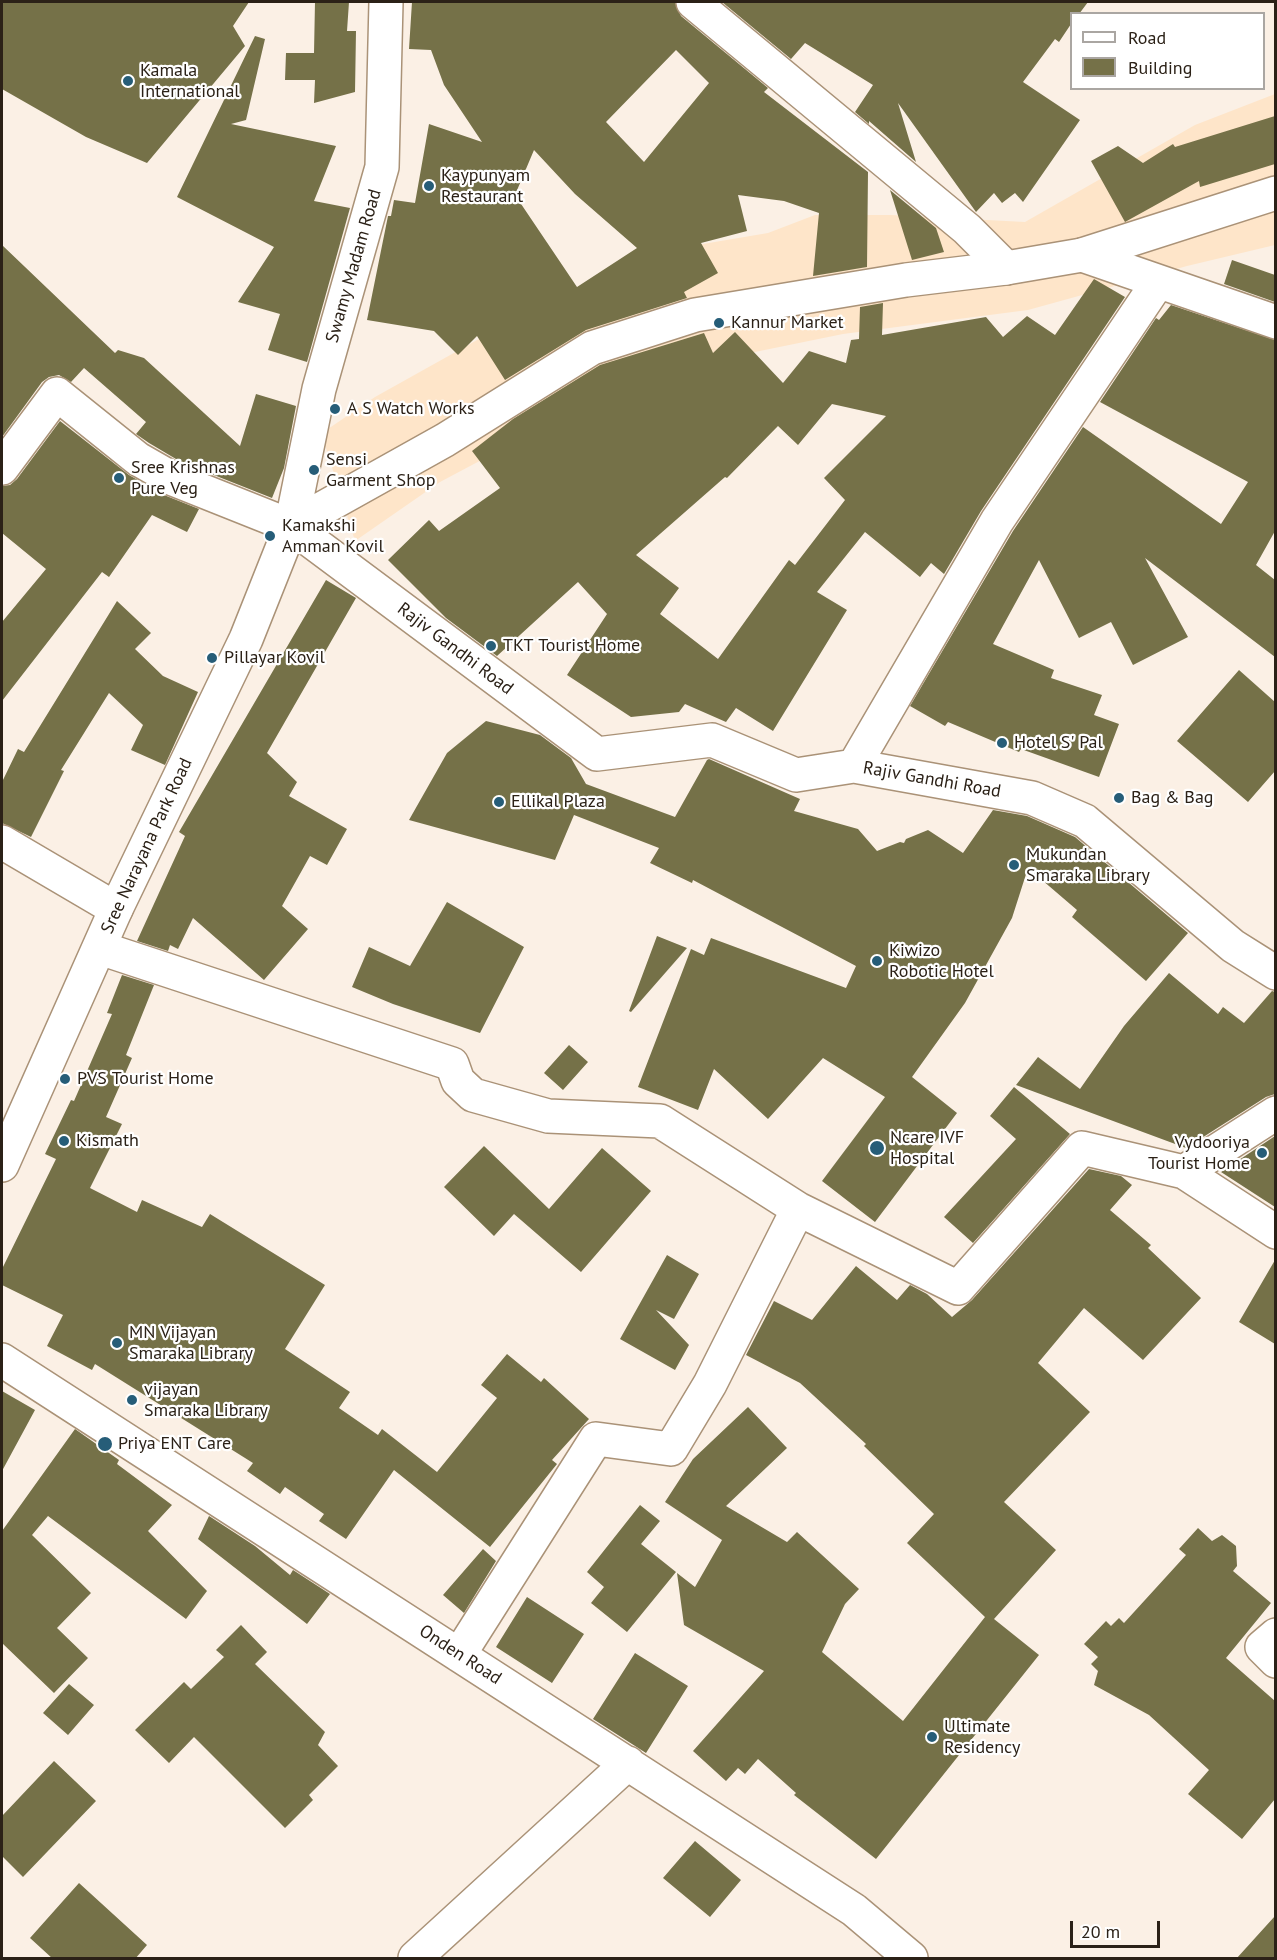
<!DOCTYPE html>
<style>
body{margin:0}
#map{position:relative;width:1277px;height:1960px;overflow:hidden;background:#fbf0e5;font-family:"PT Sans",sans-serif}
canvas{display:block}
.frame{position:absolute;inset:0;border:3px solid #2b2117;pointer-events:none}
.legend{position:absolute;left:1070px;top:12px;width:195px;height:78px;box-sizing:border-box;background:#fff;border:2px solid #aaa6a2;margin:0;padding:8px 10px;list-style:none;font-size:18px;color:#2b2117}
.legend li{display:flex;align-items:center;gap:12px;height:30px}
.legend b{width:30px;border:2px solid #aaa6a2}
.scale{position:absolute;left:1070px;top:1921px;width:90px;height:27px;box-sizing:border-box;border:3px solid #2b2117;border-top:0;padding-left:8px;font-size:18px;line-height:21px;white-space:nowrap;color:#2b2117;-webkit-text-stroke:4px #fff;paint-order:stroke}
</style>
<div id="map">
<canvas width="1277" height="1960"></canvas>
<div class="frame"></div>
<ul class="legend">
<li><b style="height:8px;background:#fff"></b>Road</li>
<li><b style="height:16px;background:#757148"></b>Building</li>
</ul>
<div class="scale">20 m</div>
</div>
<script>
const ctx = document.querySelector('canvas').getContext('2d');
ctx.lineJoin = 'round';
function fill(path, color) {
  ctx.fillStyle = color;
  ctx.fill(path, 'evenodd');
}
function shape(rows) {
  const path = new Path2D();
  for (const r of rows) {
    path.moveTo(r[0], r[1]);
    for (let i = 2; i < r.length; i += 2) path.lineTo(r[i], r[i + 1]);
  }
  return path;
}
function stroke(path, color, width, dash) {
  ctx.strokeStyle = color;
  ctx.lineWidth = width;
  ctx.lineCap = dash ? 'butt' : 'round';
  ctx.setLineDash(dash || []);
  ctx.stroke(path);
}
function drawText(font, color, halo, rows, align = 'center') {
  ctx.font = font + ' "PT Sans",sans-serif';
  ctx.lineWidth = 4.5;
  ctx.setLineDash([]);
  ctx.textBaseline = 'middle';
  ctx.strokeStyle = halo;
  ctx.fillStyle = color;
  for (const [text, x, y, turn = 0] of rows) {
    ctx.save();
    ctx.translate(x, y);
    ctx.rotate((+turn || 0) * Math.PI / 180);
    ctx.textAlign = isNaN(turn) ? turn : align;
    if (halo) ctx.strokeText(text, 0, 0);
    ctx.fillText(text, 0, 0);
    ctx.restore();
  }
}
const built = shape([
 [1275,94,1275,245,1187,266,1028,310,843,334,657,372,553,422,440,482,355,541,320,429,322,433,375,397,529,311,697,245,768,233,815,215,891,215,1025,222,1195,125]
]);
const building = shape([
 [2,2,249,2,233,26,245,46,147,163,86,137,2,89],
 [315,2,349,2,347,31,356,31,355,92,314,103,315,80,285,80,286,53,314,53],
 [412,2,675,2,681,16,768,88,764,92,868,172,867,267,813,276,819,213,784,201,738,195,747,231,701,243,718,273,684,292,687,298,586,330,505,380,477,336,458,355,434,331,367,320,388,216,391,216,394,200,415,203,429,124,482,142,444,85,431,50,409,49],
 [676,50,709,83,644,162,606,122],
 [534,150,575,194,637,248,577,287,515,195],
 [722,2,1088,2,1079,14,1071,14,1071,24,1059,42,1055,39,1023,82,1080,120,1023,202,1015,193,1002,203,994,193,976,212,898,103,916,162,869,121,869,124,855,112,873,85,805,43,791,59],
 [255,36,265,39,246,120,231,124,336,146,314,201,350,208,307,362,268,350,280,314,238,302,274,247,177,197],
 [1275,116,1275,164,1200,187,1199,181,1125,222,1091,161,1118,146,1143,163,1173,144,1175,147],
 [890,190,936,228,944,252,912,260],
 [2,245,115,353,118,350,144,358,240,446,256,394,296,406,284,468,272,498,181,462,149,443,136,434,146,422,84,368,71,382,59,375,49,377,42,382,2,437],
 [1232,260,1275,275,1275,302,1224,284],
 [1094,279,1125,297,981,511,944,574,931,563,920,577,865,532,817,592,847,610,773,731,736,708,726,722,685,704,679,712,631,717,567,675,607,614,578,582,497,656,446,618,388,560,429,520,439,531,500,488,472,451,513,419,600,365,704,333,713,353,735,332,783,383,809,351,846,363,851,340,859,339,860,307,883,303,882,335,986,317,1003,337,1027,316,1055,335],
 [832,404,886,416,824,478,845,500,795,565,789,560,718,659,660,614,679,588,636,555,725,477,727,478,778,426,798,445],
 [1171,305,1275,340,1275,531,1256,565,1275,580,1275,657,1145,558,1188,637,1133,665,1111,622,1079,638,1039,560,993,644,1054,670,1051,678,1102,695,1094,715,1119,724,1099,777,1021,749,1019,752,948,722,945,726,910,706,1013,531,1083,427,1221,524,1248,482,1100,402,1156,318,1159,320],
 [60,421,129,475,164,495,199,509,187,532,152,515,109,577,102,572,2,701,2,622,46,569,2,533,2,486,10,485,17,479],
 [326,580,356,598,267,753,297,782,289,796,347,829,327,865,310,856,282,906,308,929,264,980,193,918,178,949,170,945,168,951,137,941,185,836,179,832],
 [117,601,151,633,135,649,163,676,198,692,165,765,131,750,143,725,109,693,61,770,64,771,31,837,2,823,2,782,18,749,24,752],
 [1239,670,1275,702,1275,771,1248,802,1177,741],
 [486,721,540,735,571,758,586,784,675,817,707,760,709,759,800,799,794,811,858,829,877,851,900,842,904,843,906,839,928,830,963,853,993,810,1027,816,1075,837,1188,933,1146,981,1072,917,1077,910,1028,868,1012,918,965,1003,912,1077,957,1113,875,1222,822,1181,885,1097,823,1058,768,1119,714,1069,698,1110,638,1087,691,949,704,955,711,938,846,988,856,966,693,880,692,883,650,863,659,848,574,815,555,860,409,820,447,753],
 [447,902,524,947,480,1033,393,1004,352,987,369,947,410,966],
 [657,936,687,948,631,1012,629,1011],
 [1169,973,1218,1014,1223,1007,1244,1023,1272,991,1275,992,1275,1094,1266,1097,1186,1148,1016,1085,1038,1057,1080,1089,1124,1026],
 [122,975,154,985,126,1055,132,1058,106,1117,122,1124,90,1188,137,1212,142,1200,202,1227,210,1214,325,1285,285,1349,350,1392,339,1408,378,1435,382,1429,437,1472,497,1398,481,1385,507,1354,541,1382,544,1378,589,1419,552,1460,557,1464,490,1547,394,1470,346,1539,319,1521,324,1514,285,1487,280,1494,247,1471,253,1463,95,1364,92,1370,47,1346,63,1315,2,1285,2,1269,56,1159,45,1154,71,1100,74,1101,112,1014,107,1013],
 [569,1045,588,1062,563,1090,544,1073],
 [1014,1087,1070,1134,973,1243,944,1217,1016,1139,990,1116],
 [1275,1136,1275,1207,1221,1172],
 [484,1146,549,1209,602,1148,651,1191,581,1272,514,1214,494,1236,444,1187],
 [1089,1169,1121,1176,1132,1185,1110,1210,1151,1245,1148,1248,1201,1298,1143,1360,1084,1308,1038,1363,1090,1412,1004,1502,1056,1550,994,1619,1039,1655,876,1859,794,1795,796,1793,758,1759,745,1774,738,1768,726,1781,693,1751,764,1671,684,1625,677,1573,695,1587,722,1540,665,1502,693,1459,748,1407,787,1448,726,1506,787,1542,797,1532,859,1589,845,1604,822,1652,903,1721,985,1617,907,1543,934,1514,864,1446,866,1444,800,1383,746,1355,774,1301,812,1320,856,1266,897,1300,910,1285,927,1294,952,1317,972,1300],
 [667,1255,699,1274,674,1319,656,1310,689,1345,675,1370,620,1339],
 [1275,1260,1275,1344,1239,1322],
 [2,1391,35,1410,2,1471],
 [75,1429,119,1460,117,1464,172,1505,148,1531,207,1591,186,1619,48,1516,32,1535,91,1593,57,1628,88,1658,54,1693,2,1643,2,1531],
 [640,1505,660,1521,641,1544,676,1572,627,1632,591,1603,604,1587,587,1572],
 [209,1516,255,1546,290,1575,293,1570,330,1594,307,1624,198,1539],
 [1198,1528,1212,1541,1222,1535,1236,1546,1237,1566,1233,1571,1271,1603,1226,1658,1275,1701,1275,1799,1242,1839,1188,1794,1209,1770,1149,1715,1094,1685,1098,1671,1091,1664,1098,1657,1084,1644,1106,1621,1111,1626,1119,1618,1124,1623,1186,1555,1179,1549],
 [483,1549,496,1561,464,1613,443,1595],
 [527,1597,584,1634,552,1683,496,1647],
 [241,1625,267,1652,255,1664,325,1732,318,1745,338,1766,309,1795,313,1800,285,1828,194,1737,169,1763,135,1730,184,1682,191,1689,224,1657,216,1650],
 [635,1653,688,1686,646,1753,593,1719],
 [69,1684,94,1705,68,1735,43,1713],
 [54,1761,96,1801,23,1877,2,1856,2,1816],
 [695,1841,741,1880,710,1917,663,1878],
 [79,1883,147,1945,135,1959,53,1959,30,1938],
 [1275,1916,1275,1959,1236,1959]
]);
const minor = shape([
 [693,2,967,229,1006,268],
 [1082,255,1276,322],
 [2,468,57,394,138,459,173,479,291,526,597,754,712,740,796,775,854,766,1032,798,1085,821,1233,946,1276,973],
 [854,766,997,521,1158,282],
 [2,842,116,909],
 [100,948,452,1064,458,1081,473,1095,548,1116,660,1121,798,1209,958,1288,1082,1148,1184,1172,1276,1113],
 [1184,1172,1276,1232],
 [2,1360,854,1910,911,1958],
 [1276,1635,1262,1647,1276,1661],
 [459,1655,596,1439,671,1449,710,1384,798,1209],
 [415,1958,628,1763]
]);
const major = shape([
 [291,526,445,440,592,348,695,315,906,280,1006,268,1082,255,1276,193],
 [2,1165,116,909,246,639,291,526,319,389,382,167,386,2]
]);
const markers = [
 [128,81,6,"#265d78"],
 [429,186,6,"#265d78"],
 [719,323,6,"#265d78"],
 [335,409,6,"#265d78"],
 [314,470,6,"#265d78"],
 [119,478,6,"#265d78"],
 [270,536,6,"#265d78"],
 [491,646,6,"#265d78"],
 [212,658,6,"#265d78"],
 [1002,743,6,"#265d78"],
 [1119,798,6,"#265d78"],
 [499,802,6,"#265d78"],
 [1014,865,6,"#265d78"],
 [877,961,6,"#265d78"],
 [65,1079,6,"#265d78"],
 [64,1141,6,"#265d78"],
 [877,1148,8,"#265d78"],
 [1262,1153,6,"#265d78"],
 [117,1343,6,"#265d78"],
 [132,1400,6,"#265d78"],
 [105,1444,8,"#265d78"],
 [932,1737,6,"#265d78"]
];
const poiNames = [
 ["Kamala",140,71],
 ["International",140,92],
 ["Kaypunyam",441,176],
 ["Restaurant",441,197],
 ["Kannur Market",731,323],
 ["A S Watch Works",347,409],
 ["Sensi",326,460],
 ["Garment Shop",326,481],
 ["Sree Krishnas",131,468],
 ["Pure Veg",131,489],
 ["Kamakshi",282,526],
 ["Amman Kovil",282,547],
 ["TKT Tourist Home",503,646],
 ["Pillayar Kovil",224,658],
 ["Hotel S' Pal",1014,743],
 ["Bag & Bag",1131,798],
 ["Ellikal Plaza",511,802],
 ["Mukundan",1026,855],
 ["Smaraka Library",1026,876],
 ["Kiwizo",889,951],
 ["Robotic Hotel",889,972],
 ["PVS Tourist Home",77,1079],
 ["Ncare IVF",890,1138],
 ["Hospital",890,1159],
 ["Kismath",76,1141],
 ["Vydooriya",1250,1143,"right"],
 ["Tourist Home",1250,1164,"right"],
 ["MN Vijayan",129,1333],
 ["Smaraka Library",129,1354],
 ["vijayan",144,1390],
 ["Smaraka Library",144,1411],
 ["Priya ENT Care",118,1444],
 ["Ultimate",944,1727],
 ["Residency",944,1748]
];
const streetNames = [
 ["Swamy Madam Road",354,266,-74],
 ["Rajiv Gandhi Road",455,649,37],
 ["Rajiv Gandhi Road",932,780,10],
 ["Sree Narayana Park Road",147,846,-65],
 ["Onden Road",460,1655,33]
];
fill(built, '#fee5c9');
fill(building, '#757148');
stroke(minor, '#aa9277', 36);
stroke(major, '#aa9277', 36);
stroke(minor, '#fff', 33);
stroke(major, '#fff', 33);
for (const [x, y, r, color] of markers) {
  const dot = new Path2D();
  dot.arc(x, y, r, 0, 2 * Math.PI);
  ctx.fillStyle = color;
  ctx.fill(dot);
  stroke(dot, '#fff', 2);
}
drawText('18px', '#2b2117', '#fff', poiNames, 'left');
drawText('18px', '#2b2117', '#fff', streetNames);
</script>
